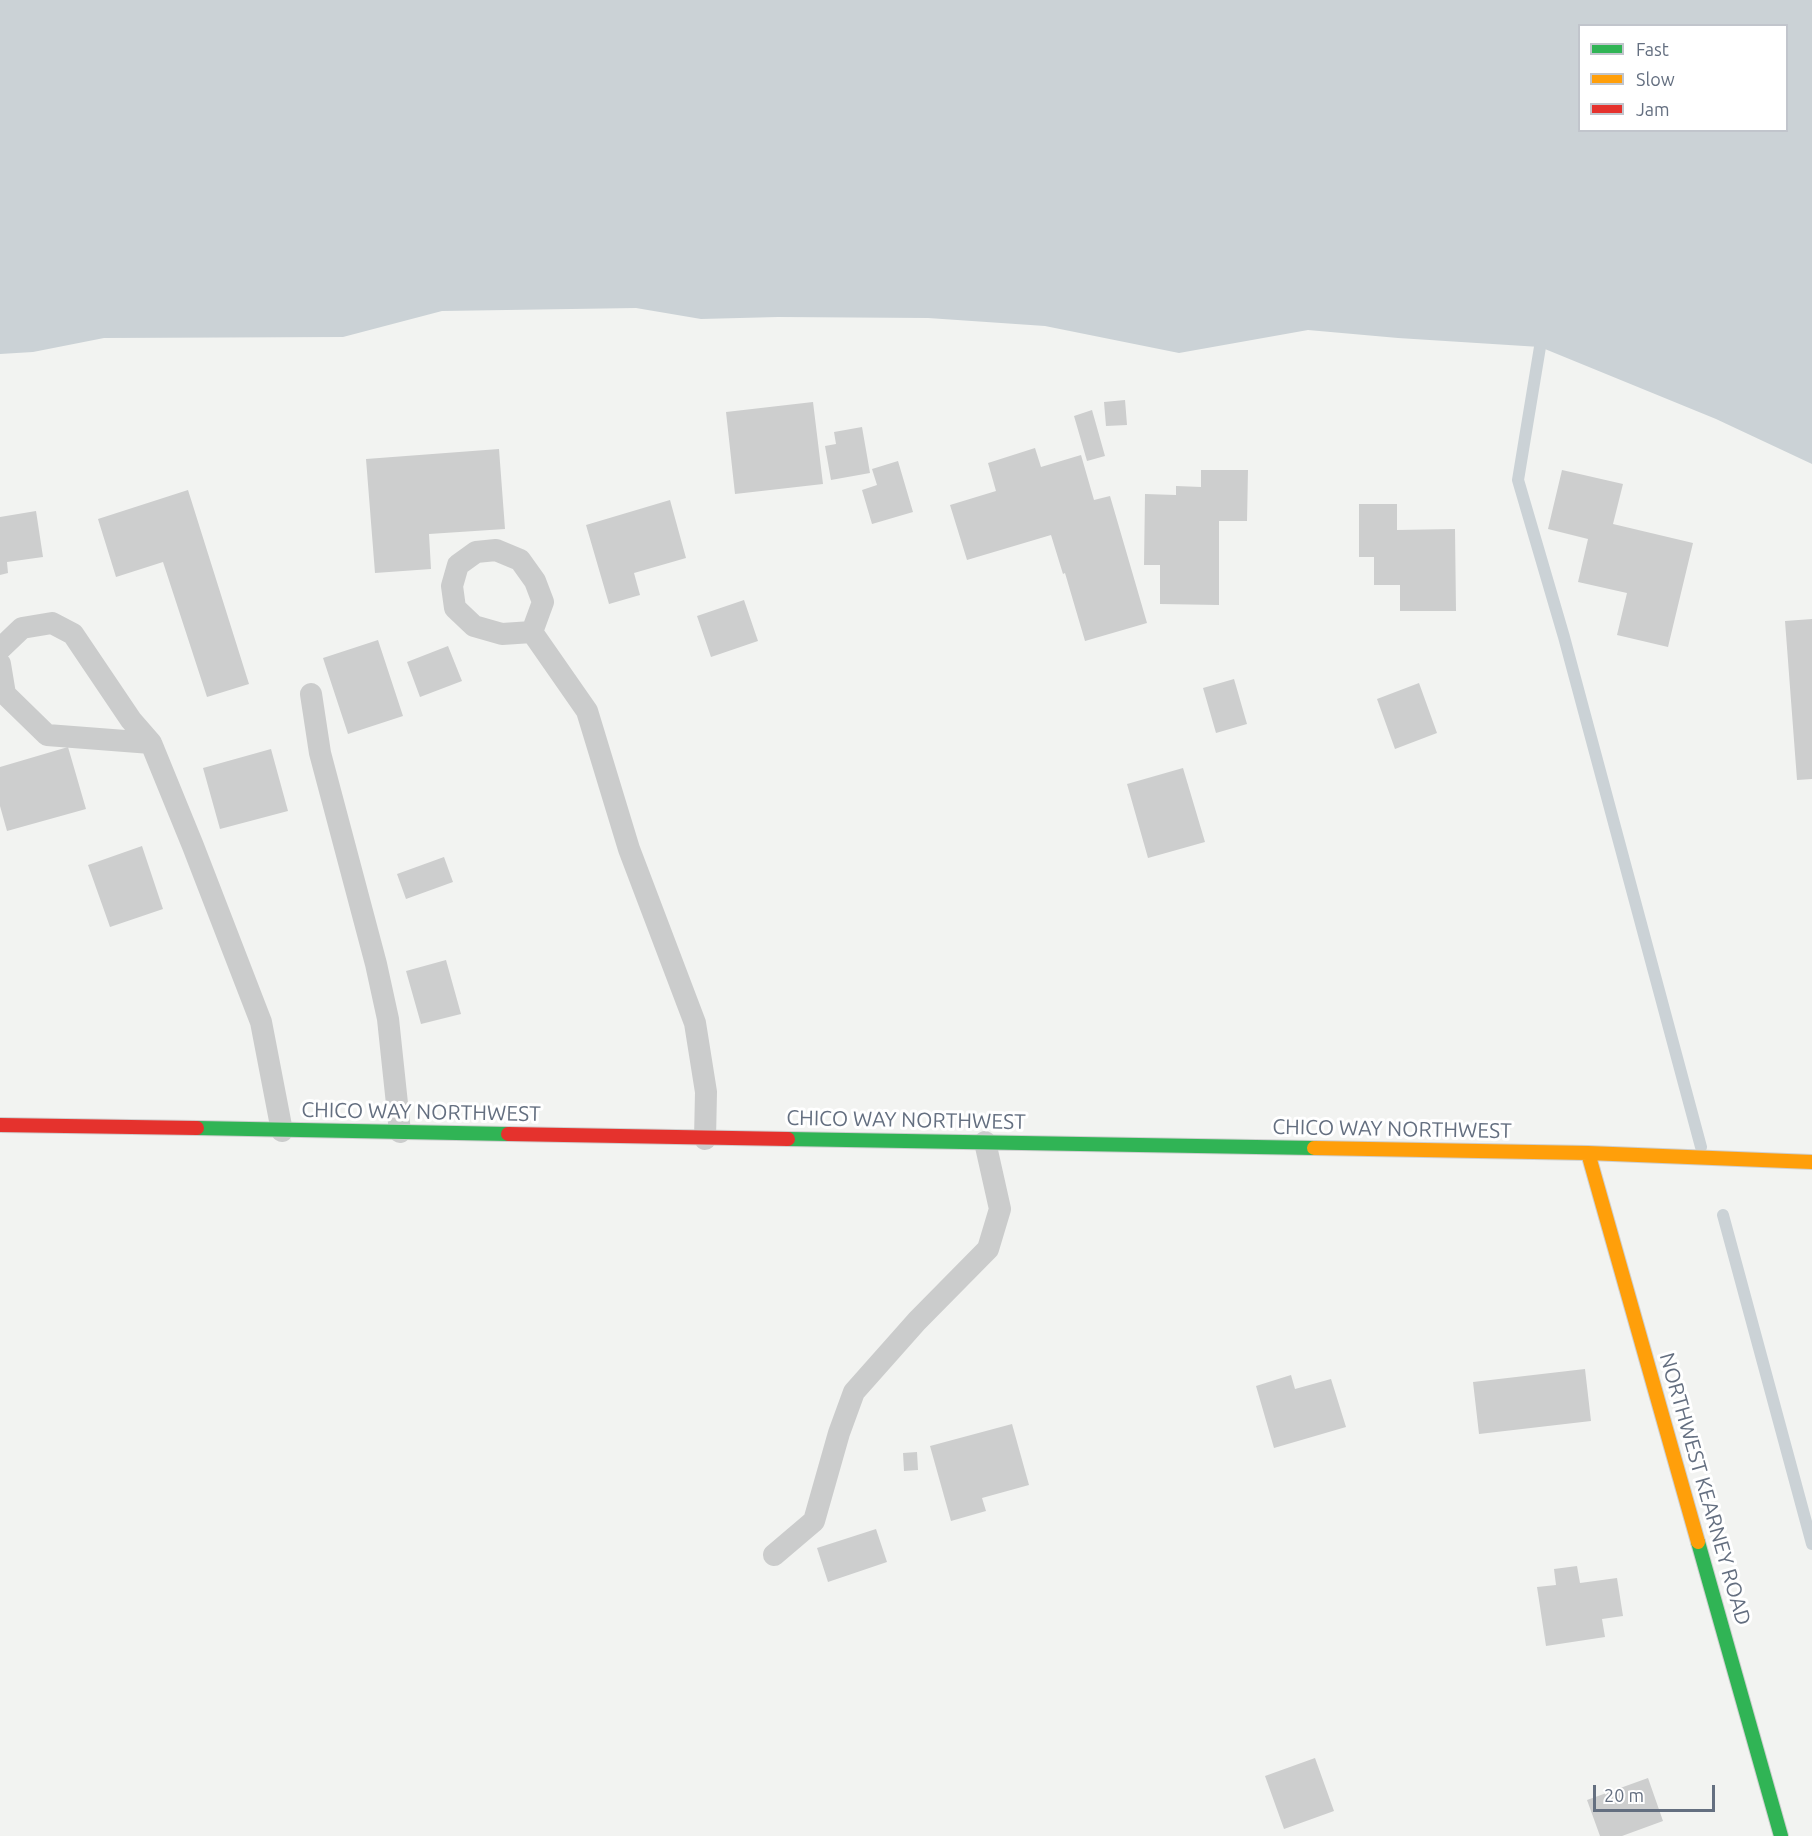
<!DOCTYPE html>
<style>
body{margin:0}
#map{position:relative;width:1812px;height:1836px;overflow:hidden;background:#f2f3f1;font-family:Ubuntu,sans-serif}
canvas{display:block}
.legend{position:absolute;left:1578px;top:24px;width:210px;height:108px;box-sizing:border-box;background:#fff;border:2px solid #c1c5cc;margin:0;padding:8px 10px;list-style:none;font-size:18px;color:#646f80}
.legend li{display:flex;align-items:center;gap:12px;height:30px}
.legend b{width:30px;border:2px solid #c1c5cc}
.scale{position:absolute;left:1593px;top:1785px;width:122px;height:27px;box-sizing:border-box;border:3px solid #646f80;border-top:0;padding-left:8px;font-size:18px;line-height:21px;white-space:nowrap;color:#646f80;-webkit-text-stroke:4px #fff;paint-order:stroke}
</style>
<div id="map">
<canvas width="1812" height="1836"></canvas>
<ul class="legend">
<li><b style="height:8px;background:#30b455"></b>Fast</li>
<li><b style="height:8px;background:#ff9f0a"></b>Slow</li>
<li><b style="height:8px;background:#e5322d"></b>Jam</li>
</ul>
<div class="scale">20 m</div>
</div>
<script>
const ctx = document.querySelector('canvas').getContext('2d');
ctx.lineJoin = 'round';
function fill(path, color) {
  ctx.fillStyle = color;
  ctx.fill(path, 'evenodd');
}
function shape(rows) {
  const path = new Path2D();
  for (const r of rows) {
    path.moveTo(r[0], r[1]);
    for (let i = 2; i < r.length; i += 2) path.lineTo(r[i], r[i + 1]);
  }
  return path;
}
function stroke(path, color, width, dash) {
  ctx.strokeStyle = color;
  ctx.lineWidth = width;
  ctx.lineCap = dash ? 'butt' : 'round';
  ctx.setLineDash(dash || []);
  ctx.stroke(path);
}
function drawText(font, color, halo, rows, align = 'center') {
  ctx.font = font + ' Ubuntu,sans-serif';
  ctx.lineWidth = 6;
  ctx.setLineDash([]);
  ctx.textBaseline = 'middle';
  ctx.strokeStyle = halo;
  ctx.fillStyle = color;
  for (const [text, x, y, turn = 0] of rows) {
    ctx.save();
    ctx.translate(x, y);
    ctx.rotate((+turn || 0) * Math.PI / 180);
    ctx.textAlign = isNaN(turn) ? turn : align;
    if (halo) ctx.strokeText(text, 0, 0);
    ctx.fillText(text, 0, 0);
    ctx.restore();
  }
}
const water = shape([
 [0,0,1812,0,1812,464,1716,419,1540,347,1398,338,1308,330,1179,353,1045,326,928,318,778,317,701,319,636,308,442,311,343,337,104,338,33,352,0,354],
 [1580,26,1786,26,1786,130,1580,130]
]);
const stream = shape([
 [1540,347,1518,480,1564,637,1701,1147],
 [1723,1215,1812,1544]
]);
const building = shape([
 [1125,400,1127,425,1106,426,1104,402],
 [813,402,823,484,735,494,726,412],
 [1092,410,1105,456,1087,461,1074,416],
 [862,427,870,473,831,480,825,446,836,444,834,432],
 [1035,448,1041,467,1081,455,1094,500,1110,496,1147,623,1085,641,1065,573,1063,574,1051,535,967,560,950,505,996,491,988,463],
 [499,449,505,529,429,534,431,569,375,573,366,459],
 [898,461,913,512,872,524,862,490,877,485,872,469],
 [1201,470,1248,470,1247,521,1219,521,1219,605,1160,604,1160,565,1144,565,1145,494,1176,495,1176,486,1201,487],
 [1562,470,1623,484,1613,524,1693,543,1668,647,1617,635,1627,593,1578,582,1588,539,1548,529],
 [188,490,249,684,207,697,163,562,116,577,98,519],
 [670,500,686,558,634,573,640,595,609,604,586,525],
 [1359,504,1397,504,1397,530,1455,529,1456,611,1400,611,1400,585,1374,585,1374,557,1359,557],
 [36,511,43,557,7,562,8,573,0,575,0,517],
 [744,600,758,641,711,657,697,616],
 [1812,619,1812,779,1797,780,1785,621],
 [378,640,403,716,348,734,323,658],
 [448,646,462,681,420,697,407,662],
 [1234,679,1247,724,1216,733,1203,688],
 [1419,683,1437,733,1395,749,1377,699],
 [68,747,86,809,7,831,0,806,0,767],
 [271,749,288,811,220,829,203,768],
 [1183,768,1205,842,1148,858,1127,784],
 [142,846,163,909,110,927,88,865],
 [444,857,453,882,406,899,397,874],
 [446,960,461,1014,421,1024,406,971],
 [1585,1369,1591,1421,1479,1434,1473,1382],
 [1291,1375,1295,1389,1331,1379,1346,1427,1274,1448,1256,1386],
 [1012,1424,1029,1485,982,1498,986,1511,951,1521,930,1446],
 [917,1452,918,1470,904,1471,903,1453],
 [876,1529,887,1562,828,1582,817,1548],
 [1577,1566,1580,1583,1617,1578,1623,1616,1602,1619,1605,1637,1546,1646,1537,1587,1556,1585,1554,1569],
 [1315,1758,1334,1811,1284,1829,1265,1776],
 [1648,1778,1663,1821,1622,1836,1600,1836,1587,1800]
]);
const lane = shape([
 [532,632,543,602,535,581,520,560,496,550,476,552,458,565,452,586,455,608,474,626,502,634,532,632,587,711,629,849,695,1023,706,1092,705,1139],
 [0,649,22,628,52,623,73,634,131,720,151,743,193,846,261,1022,282,1131],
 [0,664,5,694,47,735,151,743],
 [311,694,320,753,376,964,388,1019,400,1132],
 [774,1555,814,1521,839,1433,854,1392,917,1321,988,1249,1000,1209,985,1142]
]);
const fast = shape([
 [197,1128,508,1134],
 [788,1139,1314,1148],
 [1698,1542,1781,1836]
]);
const slow = shape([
 [1314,1148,1588,1153,1812,1162],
 [1588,1153,1698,1542]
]);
const jam = shape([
 [0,1125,197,1128],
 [508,1134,788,1139]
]);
const streetNames = [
 ["CHICO WAY NORTHWEST",421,1112,1],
 ["CHICO WAY NORTHWEST",906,1120,1],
 ["CHICO WAY NORTHWEST",1392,1129,1],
 ["NORTHWEST KEARNEY ROAD",1705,1489,74]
];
fill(water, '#cbd2d6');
stroke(stream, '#cbd2d6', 12);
fill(building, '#cdcece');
stroke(fast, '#cecfcf', 16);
stroke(slow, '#cecfcf', 16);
stroke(jam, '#cecfcf', 16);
stroke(lane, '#cbcccc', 22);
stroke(fast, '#30b455', 14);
stroke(slow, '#ff9f0a', 14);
stroke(jam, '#e5322d', 14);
drawText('21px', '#646f80', '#fff', streetNames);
</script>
